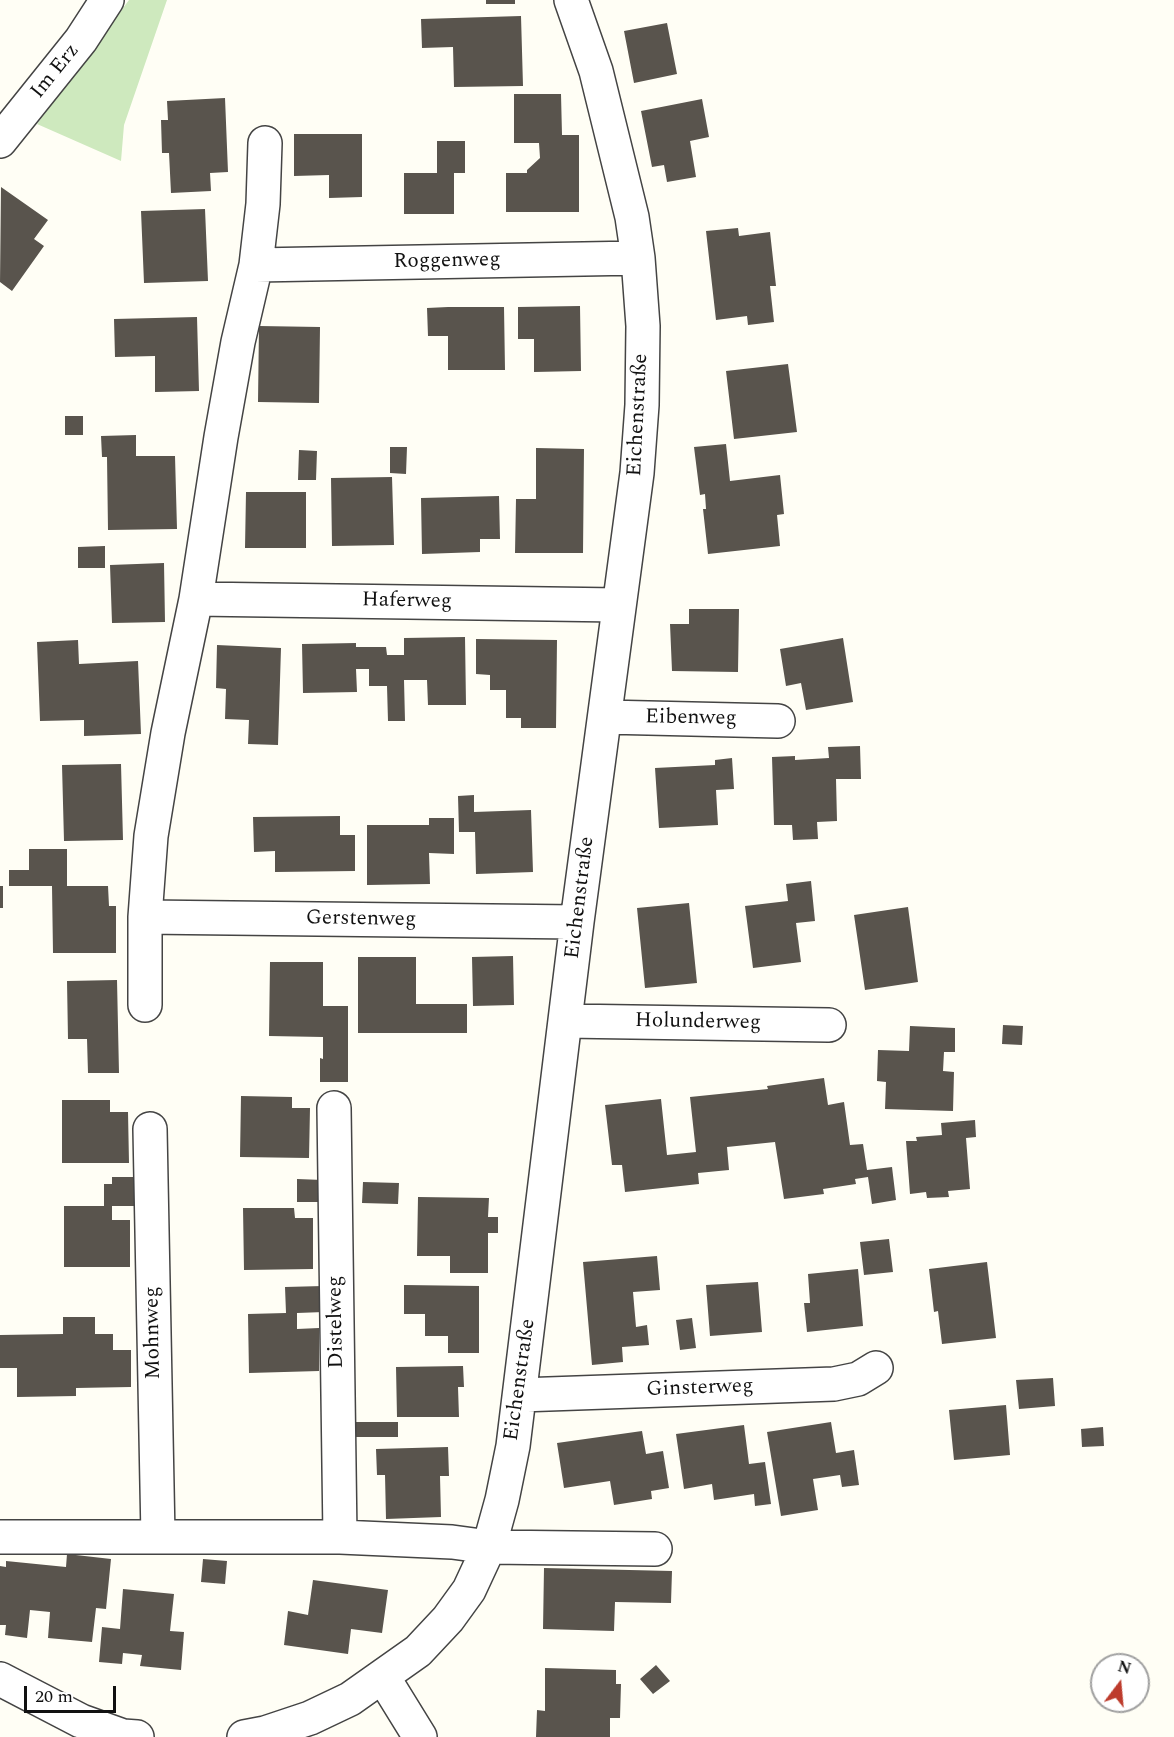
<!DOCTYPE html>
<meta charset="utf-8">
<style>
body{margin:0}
#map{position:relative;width:1174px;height:1737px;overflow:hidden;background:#fffef5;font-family:Spectral,serif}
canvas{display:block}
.north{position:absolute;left:1090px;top:1653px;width:60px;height:60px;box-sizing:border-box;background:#fff;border:2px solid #a0a0a0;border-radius:50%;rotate:16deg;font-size:16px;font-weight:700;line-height:24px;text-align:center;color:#111}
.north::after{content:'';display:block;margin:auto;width:21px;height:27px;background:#bd3b2c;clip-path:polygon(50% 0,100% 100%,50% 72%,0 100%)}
.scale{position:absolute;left:24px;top:1686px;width:92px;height:27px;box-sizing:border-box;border:3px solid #111;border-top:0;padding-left:8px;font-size:18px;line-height:21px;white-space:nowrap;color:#111;-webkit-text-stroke:4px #fff;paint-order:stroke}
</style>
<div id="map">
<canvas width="1174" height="1737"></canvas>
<div class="north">N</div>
<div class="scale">20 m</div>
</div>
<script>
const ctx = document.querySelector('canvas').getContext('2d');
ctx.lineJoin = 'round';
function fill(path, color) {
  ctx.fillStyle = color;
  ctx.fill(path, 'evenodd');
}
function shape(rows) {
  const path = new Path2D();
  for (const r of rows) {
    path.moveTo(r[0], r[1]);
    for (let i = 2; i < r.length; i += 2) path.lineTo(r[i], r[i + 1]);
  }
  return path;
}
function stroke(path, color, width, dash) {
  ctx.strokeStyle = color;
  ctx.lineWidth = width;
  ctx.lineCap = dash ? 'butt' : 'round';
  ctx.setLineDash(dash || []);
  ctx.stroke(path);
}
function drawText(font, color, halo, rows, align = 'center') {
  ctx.font = font + ' Spectral,serif';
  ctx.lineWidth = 6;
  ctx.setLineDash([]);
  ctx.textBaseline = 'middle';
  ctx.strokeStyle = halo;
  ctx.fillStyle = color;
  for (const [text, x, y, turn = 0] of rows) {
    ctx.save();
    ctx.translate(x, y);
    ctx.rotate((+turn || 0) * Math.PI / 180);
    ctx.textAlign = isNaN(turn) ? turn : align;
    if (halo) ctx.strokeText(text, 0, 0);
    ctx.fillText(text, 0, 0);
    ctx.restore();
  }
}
const green = shape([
 [129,0,167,0,124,125,121,161,37,124]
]);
const building = shape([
 [486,0,515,0,515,4,486,4],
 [521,16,523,86,454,87,453,47,422,48,421,19],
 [667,23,677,74,634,83,624,31],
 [514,94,561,94,562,135,579,135,579,212,506,212,506,173,527,173,527,170,540,158,539,143,514,143],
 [225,98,228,172,210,173,211,191,171,193,169,153,162,153,161,120,168,120,167,101],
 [702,99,709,137,690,141,696,177,667,182,664,165,652,167,641,111],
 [294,134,362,134,362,197,329,198,329,175,294,176],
 [437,141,465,141,465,173,454,173,454,214,404,214,404,173,437,173],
 [1,187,48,220,34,239,44,246,12,291,0,282],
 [205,209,208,281,144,283,141,211],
 [738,228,739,236,770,232,776,286,770,286,774,322,748,325,747,316,716,320,706,231],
 [580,306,581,371,534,372,534,339,518,339,518,307],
 [448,307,504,307,505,370,448,370,448,336,428,336,427,308],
 [197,317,199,391,155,392,155,356,115,357,114,319],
 [259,326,320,327,319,403,258,402],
 [788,364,797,432,734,439,726,371],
 [65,416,83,416,83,435,65,435],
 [136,435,136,456,175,456,177,529,108,530,107,457,102,457,101,436],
 [726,444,730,481,780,475,784,514,777,515,780,546,708,554,703,509,706,509,705,494,700,495,694,447],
 [390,447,407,447,406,474,390,473],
 [536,448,584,449,583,553,515,553,516,499,536,499],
 [299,450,317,451,316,480,298,480],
 [392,477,394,545,332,546,331,478],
 [246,492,306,492,306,548,245,548],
 [499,496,500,539,480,539,480,552,422,554,421,498],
 [105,546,105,568,78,568,78,547],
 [164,563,165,622,112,623,110,565],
 [689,609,739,609,738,672,672,671,670,624,689,624],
 [465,637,466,705,428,705,427,680,404,680,405,721,388,721,387,686,369,686,369,669,356,669,357,692,303,693,302,644,356,643,356,647,386,647,387,655,404,655,404,638],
 [843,638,853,702,806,710,801,683,786,686,780,649],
 [476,639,557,640,556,728,521,728,521,718,506,718,506,690,490,690,490,675,476,674],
 [78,640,79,664,138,661,141,734,84,736,84,720,40,721,37,642],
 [217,645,281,648,278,745,248,744,249,720,225,719,226,689,216,688],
 [860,746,861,779,836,779,837,821,817,822,818,839,793,840,792,825,774,825,772,757,795,756,795,760,829,758,828,747],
 [732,758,734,789,716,790,718,825,659,828,655,768,715,765,715,760],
 [121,764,123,840,64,841,62,765],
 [474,795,474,812,531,810,533,872,476,874,475,832,459,832,458,796],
 [340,816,340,835,355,835,355,871,275,872,275,851,254,852,253,817],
 [429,818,454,818,454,854,429,853,430,884,367,885,367,825,429,825],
 [29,849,67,849,67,886,108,886,109,906,116,906,116,953,53,953,52,886,9,886,9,870,29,870],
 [811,881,815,921,796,923,801,962,753,968,745,906,788,901,786,884],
 [0,886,3,886,3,908,0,908],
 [689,903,697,983,645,988,637,908],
 [908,907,918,982,865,990,854,915],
 [513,956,514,1005,473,1006,472,957],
 [358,957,416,957,416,1004,467,1004,467,1033,358,1033],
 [270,962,323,962,323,1006,348,1006,348,1082,320,1082,320,1058,323,1059,323,1037,269,1036],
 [117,980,119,1073,88,1073,87,1039,68,1039,67,981],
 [1003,1025,1023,1026,1022,1045,1002,1044],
 [910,1026,955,1028,955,1052,944,1052,943,1071,954,1072,953,1111,885,1109,886,1082,877,1081,878,1050,909,1051],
 [824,1078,828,1105,844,1102,850,1145,863,1144,867,1170,892,1167,896,1200,872,1204,868,1177,855,1179,856,1184,823,1189,824,1194,784,1199,775,1142,727,1147,729,1170,698,1173,699,1184,625,1192,622,1165,612,1165,605,1105,661,1099,667,1155,696,1152,690,1097,768,1089,767,1086],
 [241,1096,292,1097,292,1108,310,1108,309,1158,240,1157],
 [62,1100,110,1100,110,1112,128,1112,129,1163,62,1163],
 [975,1120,976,1137,966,1138,970,1189,948,1191,949,1197,927,1198,926,1192,910,1194,906,1141,917,1141,916,1137,942,1135,941,1123],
 [112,1177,137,1177,137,1206,112,1206,112,1220,130,1220,130,1267,64,1267,64,1206,104,1206,104,1184,112,1184],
 [297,1179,323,1180,323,1202,297,1202],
 [363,1182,399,1183,398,1204,362,1203],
 [418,1197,489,1198,488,1217,498,1217,498,1233,488,1233,488,1273,450,1273,450,1256,417,1256],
 [243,1208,294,1208,295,1218,313,1218,313,1269,244,1270],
 [889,1239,893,1272,864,1275,860,1242],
 [657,1256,660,1290,633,1292,636,1327,647,1325,649,1345,622,1347,623,1362,592,1365,583,1262],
 [987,1262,996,1338,942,1344,938,1311,934,1312,929,1269],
 [858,1269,863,1326,807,1332,804,1303,810,1303,808,1274],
 [758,1282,762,1332,710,1336,706,1285],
 [404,1285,479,1286,479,1353,448,1353,448,1336,425,1336,425,1314,404,1314],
 [323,1286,324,1312,297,1313,297,1329,319,1328,319,1371,249,1373,248,1314,286,1313,285,1287],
 [63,1317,95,1317,95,1334,113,1334,113,1350,131,1350,131,1387,76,1388,76,1396,17,1397,17,1368,0,1368,0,1335,63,1334],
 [692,1318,696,1348,680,1350,676,1320],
 [463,1366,464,1387,458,1387,459,1417,397,1417,396,1367],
 [1053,1378,1055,1406,1019,1409,1016,1380],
 [1006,1405,1010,1455,954,1460,949,1410],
 [353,1422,398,1422,398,1437,353,1437],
 [831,1422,836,1453,854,1450,859,1485,842,1487,840,1475,813,1479,818,1510,781,1516,767,1432],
 [744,1425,749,1464,765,1462,771,1504,755,1506,754,1494,714,1500,712,1484,684,1489,676,1434],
 [1103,1427,1104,1446,1082,1447,1081,1429],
 [642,1431,646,1454,663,1451,669,1488,651,1491,652,1499,614,1505,610,1481,564,1488,557,1443],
 [448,1447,449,1476,440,1476,441,1517,386,1519,385,1475,377,1475,376,1449],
 [67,1554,111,1559,106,1609,96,1608,92,1642,48,1638,50,1612,30,1610,27,1638,5,1635,6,1625,0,1625,0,1566,6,1567,6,1561,66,1567],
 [203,1559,227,1561,225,1584,201,1582],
 [544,1568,672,1571,671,1603,615,1602,614,1631,543,1629],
 [313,1580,388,1590,382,1633,351,1629,348,1654,284,1645,288,1611,308,1615],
 [123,1589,174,1594,170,1631,184,1632,181,1670,140,1666,142,1655,123,1653,122,1664,99,1662,102,1627,120,1629],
 [656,1665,670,1681,653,1694,640,1679],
 [545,1668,616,1670,616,1684,621,1684,620,1718,610,1718,610,1737,536,1737,537,1710,545,1711]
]);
const minor = shape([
 [0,141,81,40,107,0],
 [256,265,638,258],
 [196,599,619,605],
 [605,717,778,721],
 [145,917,577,922],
 [145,1005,145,917,151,836,168,733,196,599,221,437,238,342,256,265,263,204,265,143],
 [566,1021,829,1025],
 [334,1108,340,1537],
 [150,1129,158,1537],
 [520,1395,834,1384,858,1379,876,1368],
 [0,1537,340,1537,452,1542,489,1547,655,1549],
 [383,1677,420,1737],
 [0,1679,81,1721,123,1736,137,1737],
 [244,1737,265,1733,310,1718,350,1699,418,1651,448,1619,469,1590,489,1547,502,1500,513,1446,577,922,637,473,642,405,643,326,638,258,632,217,596,71,571,0]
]);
const streetNames = [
 ["Im Erz",56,72,-51],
 ["Roggenweg",447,262,-1],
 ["Eichenstraße",639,415,-87],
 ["Haferweg",407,602,1],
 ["Eibenweg",691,719,1],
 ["Eichenstraße",581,898,-83],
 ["Gerstenweg",361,920,1],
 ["Holunderweg",698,1023,1],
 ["Distelweg",337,1322,-91],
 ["Mohnweg",154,1333,-91],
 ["Eichenstraße",521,1380,-82],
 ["Ginsterweg",700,1389,-2]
];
fill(green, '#cee9be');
fill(building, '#59544d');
stroke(minor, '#444', 36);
stroke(minor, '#fff', 33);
drawText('21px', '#111', '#fff', streetNames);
</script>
